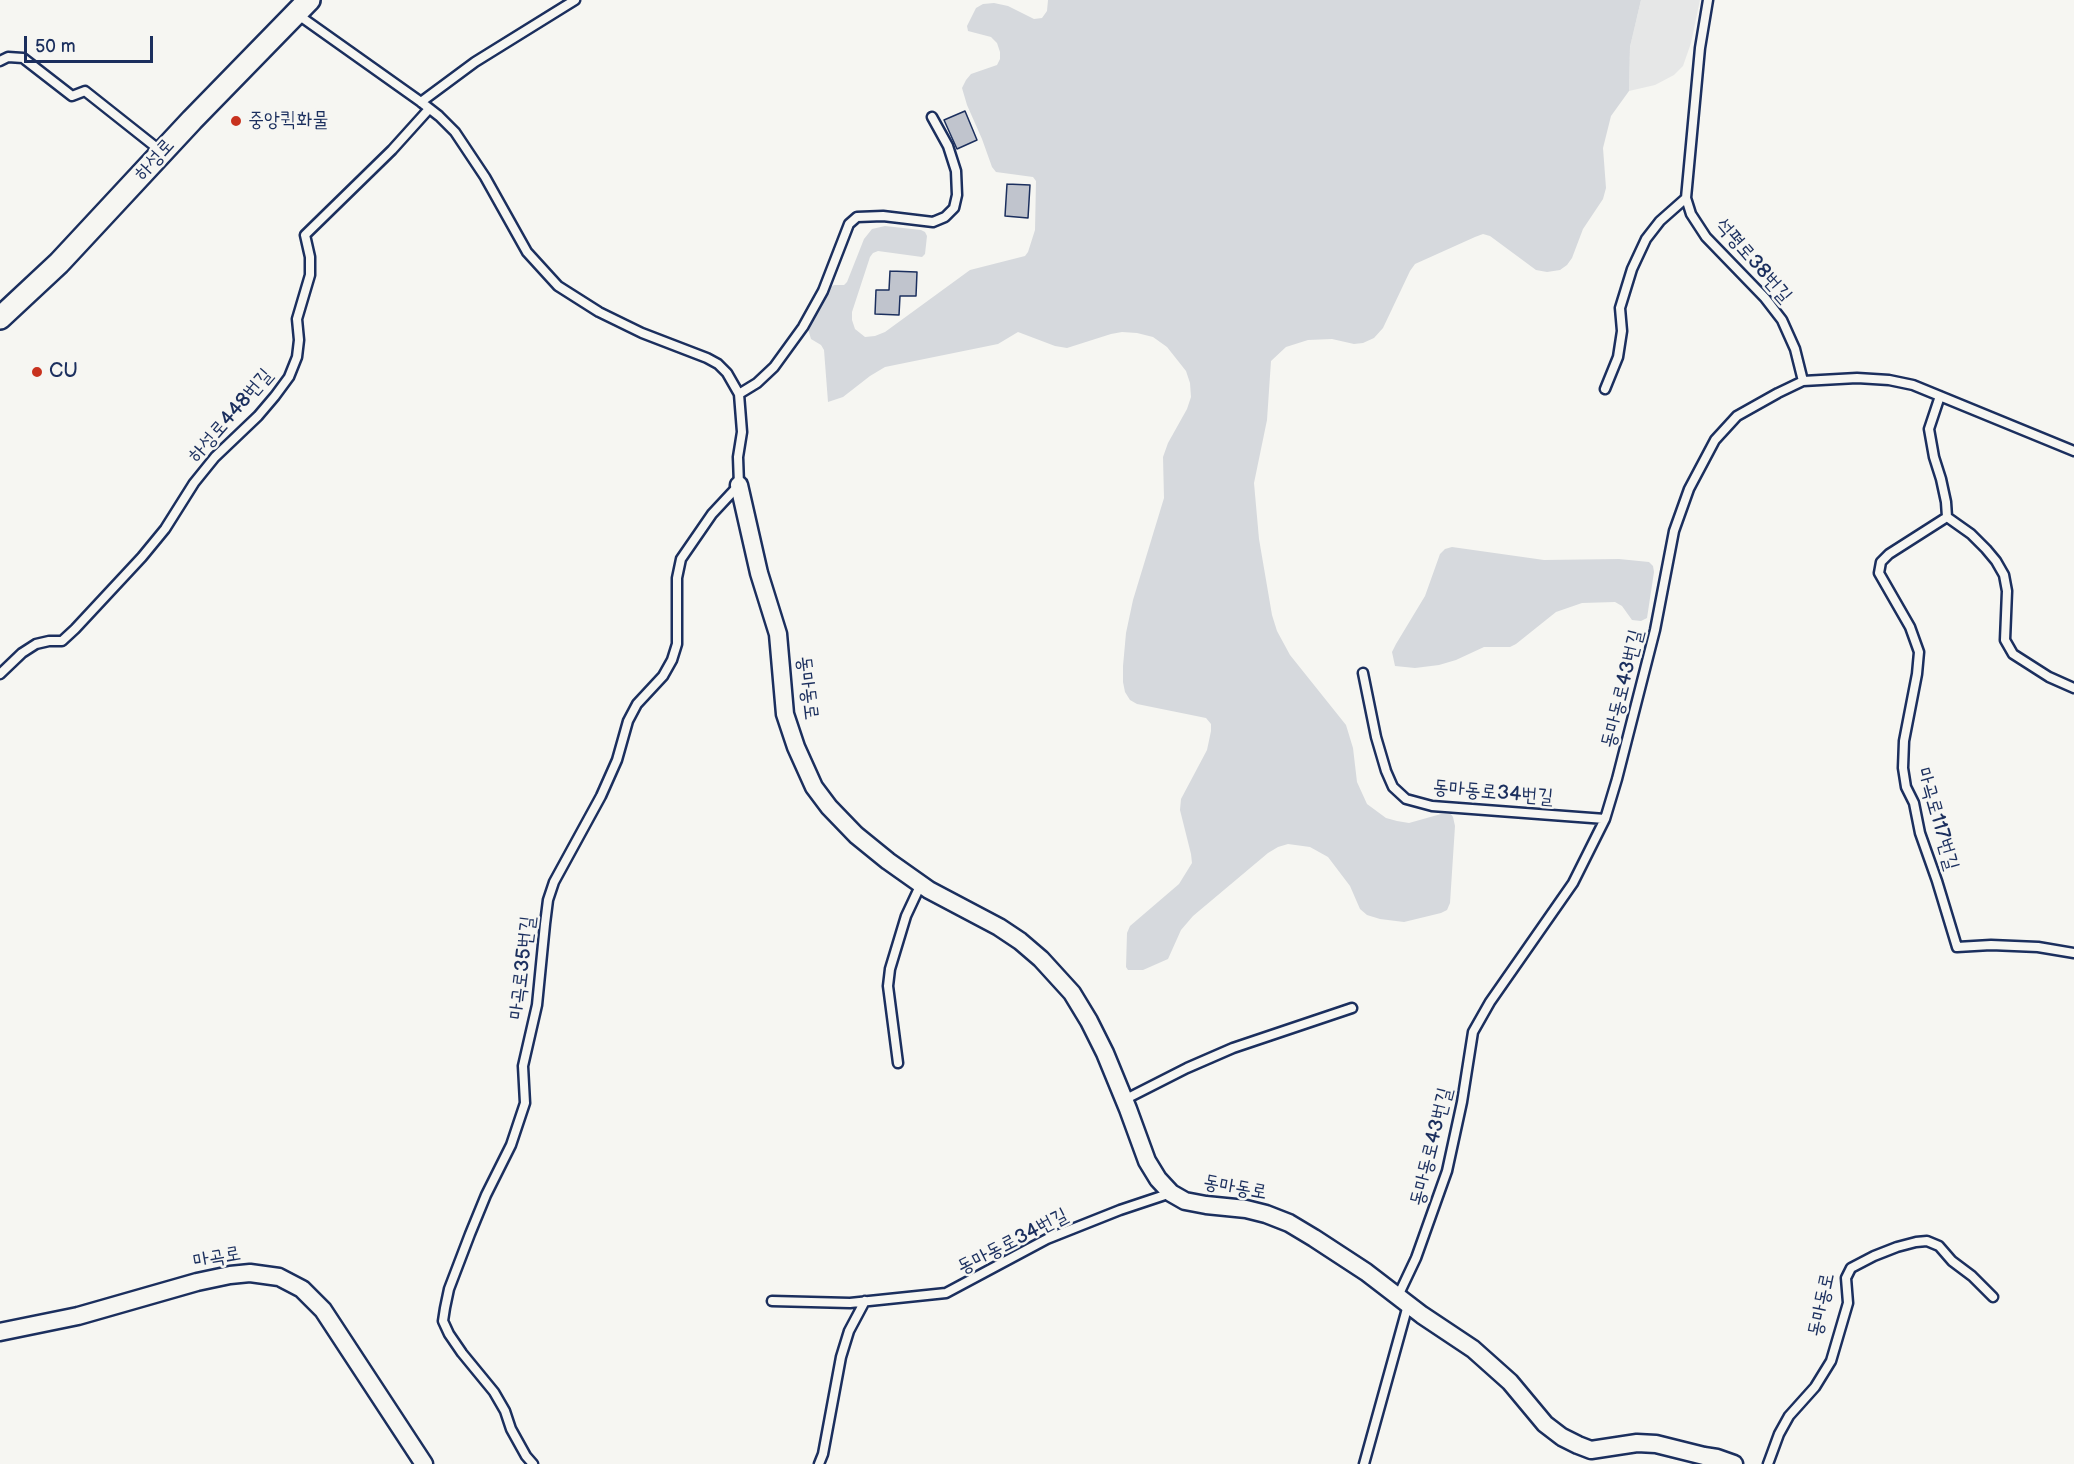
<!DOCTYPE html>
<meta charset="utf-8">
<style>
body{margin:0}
#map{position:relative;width:2074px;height:1464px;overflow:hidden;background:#f6f6f2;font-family:"Balsamiq Sans",sans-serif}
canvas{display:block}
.scale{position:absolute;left:24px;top:36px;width:129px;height:27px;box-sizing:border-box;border:3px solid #1b2f5e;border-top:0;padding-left:8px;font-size:18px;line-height:21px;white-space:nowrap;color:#1b2f5e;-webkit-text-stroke:4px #f6f6f2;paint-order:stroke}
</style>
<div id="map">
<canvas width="2074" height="1464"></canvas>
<div class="scale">50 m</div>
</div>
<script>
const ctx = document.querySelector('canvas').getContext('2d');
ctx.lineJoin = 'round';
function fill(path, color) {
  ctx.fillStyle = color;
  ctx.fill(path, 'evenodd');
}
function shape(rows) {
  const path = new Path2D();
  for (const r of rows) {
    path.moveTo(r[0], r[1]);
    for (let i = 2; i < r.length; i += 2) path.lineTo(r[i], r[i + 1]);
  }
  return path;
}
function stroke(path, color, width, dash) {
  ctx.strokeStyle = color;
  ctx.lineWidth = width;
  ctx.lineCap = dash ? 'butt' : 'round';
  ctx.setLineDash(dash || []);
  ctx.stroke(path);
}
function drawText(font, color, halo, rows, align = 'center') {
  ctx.font = font + ' "Balsamiq Sans","Poor Story",sans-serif';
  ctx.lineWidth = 5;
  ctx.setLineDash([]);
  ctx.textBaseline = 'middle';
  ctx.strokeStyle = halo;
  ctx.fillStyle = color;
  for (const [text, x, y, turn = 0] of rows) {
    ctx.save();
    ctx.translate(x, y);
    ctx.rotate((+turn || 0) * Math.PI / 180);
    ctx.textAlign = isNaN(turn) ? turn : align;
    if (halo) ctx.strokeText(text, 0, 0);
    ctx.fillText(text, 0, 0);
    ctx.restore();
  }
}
const built = shape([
 [1641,0,1700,0,1691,43,1683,66,1674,75,1655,85,1629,91,1630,47]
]);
const green = shape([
 [1048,0,1641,0,1630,47,1629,91,1611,116,1603,148,1606,188,1603,199,1583,229,1572,258,1567,265,1560,270,1547,272,1536,270,1490,236,1483,234,1475,237,1415,264,1410,271,1383,328,1374,338,1363,343,1354,344,1332,339,1308,340,1286,347,1271,361,1267,420,1254,483,1259,539,1272,615,1277,631,1290,655,1346,725,1353,748,1357,782,1367,804,1386,818,1397,821,1409,823,1441,814,1451,814,1453,817,1455,826,1450,903,1447,910,1441,913,1404,922,1380,919,1367,915,1360,909,1350,886,1328,857,1310,847,1288,844,1278,847,1268,853,1193,916,1181,930,1168,959,1143,970,1128,970,1126,967,1127,933,1130,926,1179,884,1192,863,1191,854,1180,810,1181,799,1207,750,1211,731,1211,724,1206,718,1137,704,1130,700,1125,692,1123,682,1123,666,1126,633,1133,600,1164,498,1163,457,1168,443,1187,409,1191,397,1190,383,1186,371,1167,347,1153,337,1137,333,1122,332,1111,334,1067,348,1055,346,1018,332,998,344,885,367,870,376,843,397,828,402,824,350,821,345,811,339,808,329,831,287,834,285,844,285,847,282,864,239,872,229,885,226,921,230,925,232,927,236,925,254,922,257,878,251,873,253,870,257,852,312,852,320,855,329,865,337,875,336,885,332,970,270,1025,256,1028,252,1035,230,1036,181,1033,177,996,172,992,167,982,139,967,105,962,88,966,80,971,74,997,65,1000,59,1000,52,997,43,991,37,968,31,967,26,976,8,983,4,994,3,1008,6,1034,19,1042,18,1047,11],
 [1452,547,1544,560,1619,559,1649,562,1653,566,1654,572,1647,618,1641,621,1632,620,1622,606,1615,602,1582,603,1556,612,1516,644,1510,647,1484,647,1456,660,1439,665,1415,668,1395,666,1392,652,1396,644,1425,596,1440,554,1445,549]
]);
const building = shape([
 [965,111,977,140,957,149,944,120,965,111],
 [1007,184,1030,185,1028,218,1005,216,1007,184],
 [890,271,917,272,916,296,900,296,899,315,875,314,876,290,889,290,890,271]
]);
const service = shape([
 [1708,0,1700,48,1686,198,1691,214,1706,237,1765,298,1782,320,1795,349,1803,381],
 [297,14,421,102,439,116,455,132,485,177,527,252,558,286,599,312,642,333,707,358,718,364,727,373,739,394,742,432,738,457,739,485,712,514,681,559,677,578,677,644,672,660,663,676,637,704,628,721,617,760,601,796,554,882,548,900,545,924,537,1005,523,1066,525,1103,511,1145,486,1195,470,1234,449,1289,445,1308,443,1321,449,1334,462,1353,494,1392,505,1411,511,1429,526,1456,533,1464],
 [0,61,8,57,23,58,72,96,85,91,162,152],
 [421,102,475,62,575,0],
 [1605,389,1618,357,1622,331,1620,308,1632,269,1646,239,1660,221,1686,198],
 [739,394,757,383,774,367,803,327,823,291,849,224,857,217,883,216,933,222,945,217,954,208,957,195,956,171,948,146,932,117],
 [1940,396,1929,429,1934,457,1941,479,1946,502,1947,517,1971,534,1986,549,1996,561,2004,575,2007,591,2005,640,2013,654,2049,677,2074,688],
 [1947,517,1889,554,1881,562,1879,573,1910,627,1919,652,1917,674,1904,741,1903,768,1906,787,1914,803,1920,833,1937,881,1957,947,1991,945,2038,947,2074,953],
 [1363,673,1376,737,1386,771,1393,787,1406,799,1432,806,1605,819],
 [0,674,22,653,36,644,49,641,62,641,75,629,142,557,165,529,194,483,215,457,258,416,275,396,289,377,297,357,299,340,297,319,310,275,310,257,305,235,392,150,429,109],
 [898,1063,888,986,890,969,906,916,921,884],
 [1124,1100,1187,1068,1233,1048,1352,1008],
 [1398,1296,1416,1258,1447,1171,1462,1102,1473,1032,1490,1002,1573,883,1605,819,1617,779,1655,630,1674,531,1689,489,1715,440,1737,416,1778,393,1803,381,1857,378,1889,380,1913,385,2074,451],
 [772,1301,850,1303,946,1293,1047,1239,1120,1210,1171,1193],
 [819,1464,823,1454,841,1357,849,1331,865,1301],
 [1364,1464,1408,1305],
 [1768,1464,1779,1434,1789,1416,1815,1387,1831,1361,1848,1303,1846,1278,1851,1268,1874,1256,1897,1247,1916,1242,1927,1241,1939,1246,1952,1261,1972,1276,1993,1297]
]);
const minor = shape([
 [739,485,759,573,778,634,785,714,796,747,814,787,829,807,856,835,888,861,929,890,999,927,1020,941,1041,959,1072,993,1089,1021,1105,1053,1128,1109,1147,1161,1158,1179,1171,1193,1185,1201,1206,1205,1246,1209,1266,1214,1289,1223,1314,1238,1366,1272,1422,1315,1473,1349,1510,1382,1545,1424,1562,1437,1578,1445,1591,1450,1637,1443,1656,1444,1704,1456,1717,1458,1734,1464],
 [0,1332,78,1316,197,1282,230,1275,250,1273,279,1277,302,1289,323,1310,424,1464]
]);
const tertiary = shape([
 [0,318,59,263,192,120,309,0]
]);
const markers = [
 [236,121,6,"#c8321e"],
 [37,372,6,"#c8321e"]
];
const poiNames = [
 ["중앙퀵화물",248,121],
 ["CU",49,372]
];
const streetNames = [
 ["하성로",155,160,-48],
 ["석평로38번길",1753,261,49],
 ["하성로448번길",231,416,-49],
 ["동마동로",807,688,83],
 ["동마동로43번길",1623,689,-76],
 ["동마동로34번길",1493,793,5],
 ["마곡로117번길",1937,819,74],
 ["마곡로35번길",523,968,-83],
 ["동마동로43번길",1432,1147,-76],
 ["동마동로",1235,1188,10],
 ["동마동로34번길",1013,1242,-27],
 ["마곡로",217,1258,-10],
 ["동마동로",1822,1305,-78]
];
fill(built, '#e6e7e7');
fill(green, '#d6d9dd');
fill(building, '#c0c4cd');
stroke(building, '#1b2f5e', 1.5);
stroke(service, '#1b2f5e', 13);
stroke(minor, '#1b2f5e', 21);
stroke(tertiary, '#1b2f5e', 26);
stroke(service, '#f6f6f2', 8);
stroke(minor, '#f6f6f2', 16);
stroke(tertiary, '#f6f6f2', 21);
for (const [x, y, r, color] of markers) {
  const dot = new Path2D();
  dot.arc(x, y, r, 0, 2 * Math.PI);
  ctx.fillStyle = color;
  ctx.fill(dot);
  stroke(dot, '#f6f6f2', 2);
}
drawText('20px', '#1b2f5e', '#f6f6f2', poiNames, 'left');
drawText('20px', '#1b2f5e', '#f6f6f2', streetNames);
</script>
